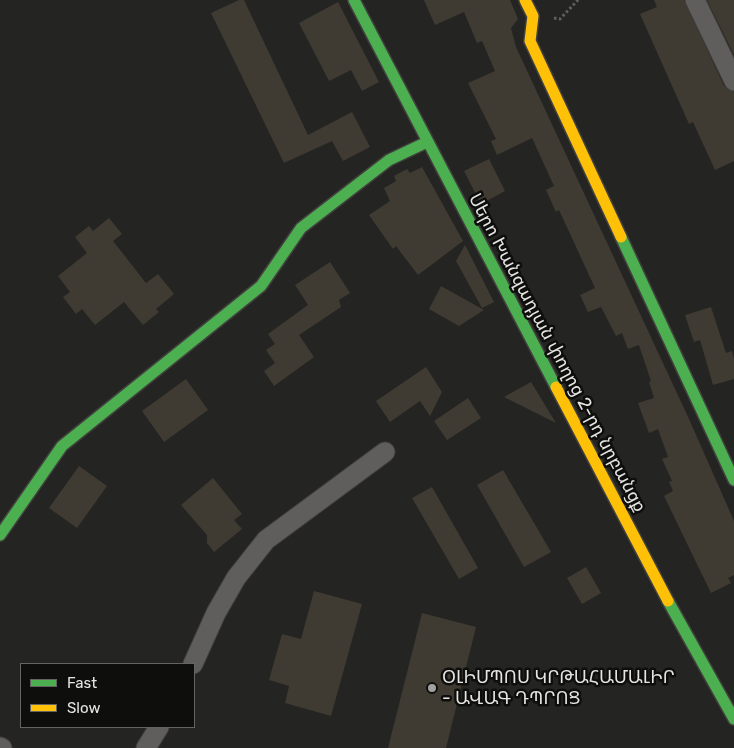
<!DOCTYPE html>
<meta charset="utf-8">
<style>
body{margin:0}
#map{position:relative;width:734px;height:748px;overflow:hidden;background:#242422;font-family:Rubik,sans-serif}
canvas{display:block}
.legend{position:absolute;left:20px;top:663px;width:175px;height:65px;box-sizing:border-box;background:#0e0e0c;border:1px solid #646462;margin:0;padding:6px 9px;list-style:none;font-size:15px;color:#e6e5e3}
.legend li{display:flex;align-items:center;gap:10px;height:25px}
.legend b{width:25px;border:1px solid #646462}
</style>
<div id="map">
<canvas width="734" height="748"></canvas>
<ul class="legend">
<li><b style="height:6px;background:#4caf50"></b>Fast</li>
<li><b style="height:6px;background:#ffc107"></b>Slow</li>
</ul>
</div>
<script>
const ctx = document.querySelector('canvas').getContext('2d');
ctx.lineJoin = 'round';
function fill(path, color) {
  ctx.fillStyle = color;
  ctx.fill(path, 'evenodd');
}
function shape(rows) {
  const path = new Path2D();
  for (const r of rows) {
    path.moveTo(r[0], r[1]);
    for (let i = 2; i < r.length; i += 2) path.lineTo(r[i], r[i + 1]);
  }
  return path;
}
function stroke(path, color, width, dash) {
  ctx.strokeStyle = color;
  ctx.lineWidth = width;
  ctx.lineCap = dash ? 'butt' : 'round';
  ctx.setLineDash(dash || []);
  ctx.stroke(path);
}
function drawText(font, color, halo, rows, align = 'center') {
  ctx.font = font + ' Rubik,"Noto Sans Armenian",sans-serif';
  ctx.lineWidth = 5;
  ctx.setLineDash([]);
  ctx.textBaseline = 'middle';
  ctx.strokeStyle = halo;
  ctx.fillStyle = color;
  for (const [text, x, y, turn = 0] of rows) {
    ctx.save();
    ctx.translate(x, y);
    ctx.rotate((+turn || 0) * Math.PI / 180);
    ctx.textAlign = isNaN(turn) ? turn : align;
    if (halo) ctx.strokeText(text, 0, 0);
    ctx.fillText(text, 0, 0);
    ctx.restore();
  }
}
const building = shape([
 [239,0,244,0,308,135,352,112,370,147,343,161,332,141,284,163,211,13],
 [424,0,510,0,518,19,511,28,516,47,689,419,734,521,734,575,728,578,731,583,711,593,664,496,673,491,669,482,672,481,662,459,668,457,658,429,649,433,638,403,654,398,649,382,651,381,639,345,628,349,622,333,616,336,601,307,588,312,580,295,595,288,559,210,556,212,546,190,554,186,532,138,497,155,491,141,496,139,468,83,495,71,482,41,477,43,464,12,435,25],
 [654,0,684,0,724,86,734,92,734,161,715,170,693,122,689,124,640,14,657,7],
 [707,0,734,0,734,55],
 [338,2,379,82,362,91,351,70,329,81,299,23],
 [489,159,505,191,481,204,464,171],
 [422,167,463,241,418,275,396,246,393,249,369,215,390,201,384,188,396,181,394,176,407,169,410,173],
 [109,218,122,234,113,241,146,283,158,274,174,294,156,309,159,312,143,325,124,302,95,325,82,309,76,314,63,297,70,292,58,276,87,253,75,237,89,226,93,231],
 [465,245,494,302,482,308,456,261],
 [330,262,350,293,339,300,341,307,299,335,314,357,274,386,264,371,275,363,266,350,275,344,268,334,308,305,295,285],
 [441,286,484,310,459,326,429,309],
 [711,307,726,353,732,351,734,359,734,379,713,385,700,340,694,342,685,315],
 [426,367,442,392,430,416,420,401,390,422,376,401],
 [186,379,208,410,164,442,142,411],
 [531,382,556,423,504,397],
 [468,398,481,418,447,440,434,421],
 [79,466,107,486,77,528,49,508],
 [503,470,551,552,524,567,477,485],
 [213,478,242,514,234,520,242,529,214,552,207,543,207,535,181,505],
 [432,487,478,568,459,579,412,498],
 [586,567,601,593,582,604,567,578],
 [314,591,362,604,331,716,285,703,289,686,269,680,282,634,301,639],
 [422,613,476,627,446,748,388,748]
]);
const path = shape([
 [554,18,560,19,578,0]
]);
const street = shape([
 [695,0,734,81],
 [193,664,216,613,236,578,266,540,385,452],
 [0,747,2,748],
 [146,748,159,727]
]);
const fast = shape([
 [354,0,556,387],
 [621,237,734,480],
 [0,535,62,446,261,286,301,228,389,160,427,142],
 [668,601,734,719]
]);
const slow = shape([
 [525,0,533,16,530,41,621,237],
 [556,387,668,601]
]);
const markers = [
 [432,688,5,"#a2a19f"]
];
const streetNames = [
 ["Սերո Խանզադյան փողոց 2-րդ նրբանցք",557,353,62]
];
const poiNames = [
 ["ՕԼԻՄՊՈՍ ԿՐԹԱՀԱՄԱԼԻՐ",442,678],
 ["- ԱՎԱԳ ԴՊՐՈՑ",442,699]
];
fill(building, '#403b32');
stroke(street, '#41403f', 21);
stroke(fast, '#41403f', 14);
stroke(slow, '#41403f', 14);
stroke(path, '#61605f', 3, [2.5, 2.5]);
stroke(street, '#5f5e5d', 19);
stroke(fast, '#4caf50', 11);
stroke(slow, '#ffc107', 11);
for (const [x, y, r, color] of markers) {
  const dot = new Path2D();
  dot.arc(x, y, r, 0, 2 * Math.PI);
  ctx.fillStyle = color;
  ctx.fill(dot);
  stroke(dot, '#0e0e0c', 2);
}
drawText('18px', '#e6e5e3', '#0e0e0c', streetNames);
drawText('18px', '#e6e5e3', '#0e0e0c', poiNames, 'left');
</script>
